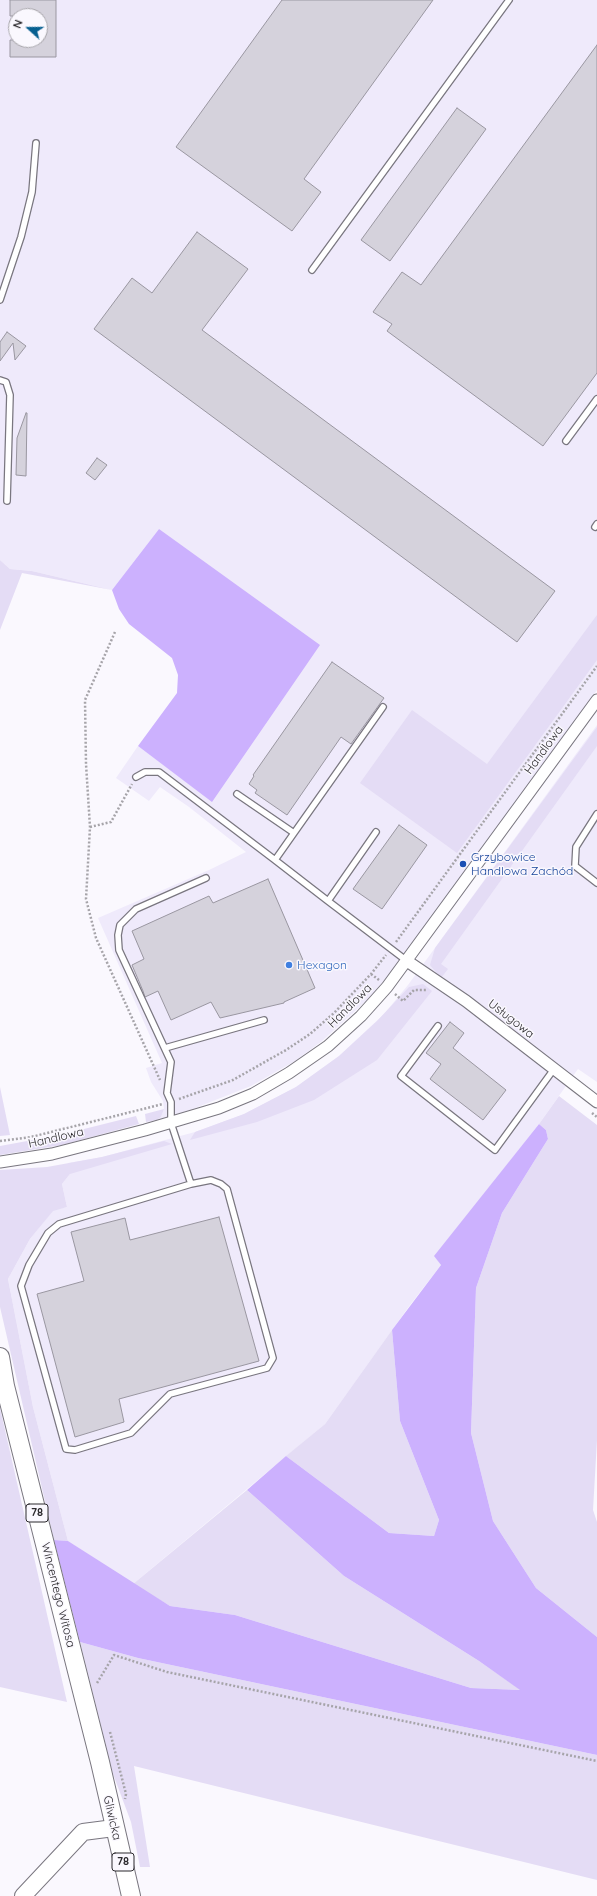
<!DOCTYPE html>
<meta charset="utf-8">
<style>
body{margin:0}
#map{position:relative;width:597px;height:1896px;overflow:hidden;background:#faf8fe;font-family:Quicksand,sans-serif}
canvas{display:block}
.north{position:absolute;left:8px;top:8px;width:40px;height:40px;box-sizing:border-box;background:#faf8fe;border:1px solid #a7a5aa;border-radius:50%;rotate:291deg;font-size:11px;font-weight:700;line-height:16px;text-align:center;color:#2b292d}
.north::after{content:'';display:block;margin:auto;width:14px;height:18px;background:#065f90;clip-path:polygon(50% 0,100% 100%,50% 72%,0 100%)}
</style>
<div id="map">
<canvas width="597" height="1896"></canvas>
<div class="north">N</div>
</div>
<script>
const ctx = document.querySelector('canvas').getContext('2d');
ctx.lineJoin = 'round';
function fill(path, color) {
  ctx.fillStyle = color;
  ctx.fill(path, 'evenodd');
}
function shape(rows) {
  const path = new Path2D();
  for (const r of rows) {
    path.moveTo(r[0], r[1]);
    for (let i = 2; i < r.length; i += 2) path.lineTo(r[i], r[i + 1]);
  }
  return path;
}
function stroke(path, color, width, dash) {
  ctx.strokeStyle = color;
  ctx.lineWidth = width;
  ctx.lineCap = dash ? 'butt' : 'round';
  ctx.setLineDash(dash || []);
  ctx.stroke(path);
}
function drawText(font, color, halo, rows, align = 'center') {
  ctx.font = font + ' Quicksand,sans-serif';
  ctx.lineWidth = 3;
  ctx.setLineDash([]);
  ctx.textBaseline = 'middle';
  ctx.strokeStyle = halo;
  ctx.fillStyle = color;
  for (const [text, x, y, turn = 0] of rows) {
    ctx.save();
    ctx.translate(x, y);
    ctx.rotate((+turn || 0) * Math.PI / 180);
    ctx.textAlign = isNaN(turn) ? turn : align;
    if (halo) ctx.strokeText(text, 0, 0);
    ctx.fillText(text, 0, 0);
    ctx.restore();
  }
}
const built = shape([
 [0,0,597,0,597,690,387,977,367,1000,322,1041,295,1061,251,1086,190,1110,157,1120,161,1117,164,1109,163,1101,151,1082,146,1068,162,1063,98,918,209,870,246,852,189,807,160,787,149,801,116,778,138,746,212,801,159,529,112,590,32,571,10,569,0,560],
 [16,16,40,16,40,40,16,40],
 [597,725,597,1082,578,1069,539,1124,435,1256,441,1265,410,1305,325,1424,133,1584,68,1541,33,1407,8,1279,30,1239,53,1210,67,1207,62,1184,70,1174,68,1163,102,1157,195,1132,244,1114,296,1087,339,1056,384,1014,408,985]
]);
const green = shape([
 [0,560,10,569,32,571,112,590,22,573,0,630],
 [597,615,597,660,457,853,360,783,412,710,487,764],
 [597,727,597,746,441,964,448,969,441,978,430,965,435,948],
 [423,984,432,991,377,1060,314,1100,257,1122,190,1140,195,1132,244,1114,296,1087,339,1056,377,1021,409,987],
 [0,1087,10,1135,0,1136],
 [559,1096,597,1125,597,1440,593,1510,597,1522,597,1637,536,1588,493,1521,471,1433,476,1288,502,1213,548,1139,546,1130,539,1124],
 [164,1109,161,1117,157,1120,146,1122,145,1114],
 [136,1116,139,1124,62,1145,0,1155,0,1146,60,1135],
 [164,1141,172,1144,70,1174,62,1184,67,1207,53,1211,30,1239,8,1279,33,1407,68,1541,54,1540,0,1307,0,1170,47,1167,102,1157],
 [392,1330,400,1421,439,1520,434,1536,389,1533,286,1456,325,1424],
 [0,1408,67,1702,0,1687],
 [247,1490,344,1576,479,1661,521,1690,471,1688,235,1615,170,1606,133,1584],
 [80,1642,138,1658,597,1755,597,1880,134,1766,150,1867,140,1867,131,1822,113,1774]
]);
const forest = shape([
 [159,529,320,645,212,802,138,746,177,693,178,675,172,658,129,624,119,609,112,590],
 [539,1124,546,1130,548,1139,502,1213,476,1288,471,1433,493,1521,536,1588,597,1637,597,1755,138,1658,80,1642,54,1540,68,1541,170,1606,235,1615,471,1688,520,1690,479,1661,344,1576,247,1490,286,1456,389,1533,434,1536,439,1520,400,1421,392,1330,441,1265,434,1256]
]);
const building = shape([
 [10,0,56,0,56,57,10,57,10,40,40,40,40,16,10,16,10,0],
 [282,0,433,0,304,179,321,192,292,231,176,147,282,0],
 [597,45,597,373,543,446,387,331,392,324,373,312,402,272,421,285,597,45],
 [457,108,486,129,390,261,361,240,457,108],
 [197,232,248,269,202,330,555,591,517,642,94,329,132,278,152,293,197,232],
 [7,332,26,346,15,360,13,343,0,361,0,342,7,332],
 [26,413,27,413,26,476,16,475,17,438,26,413],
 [97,458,107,465,95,480,86,473,97,458],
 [332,662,384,698,351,744,341,737,287,815,255,793,257,790,249,784,254,776,253,775,332,662],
 [399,825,427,845,382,909,353,889,399,825],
 [268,879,315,988,284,1002,284,1003,220,1018,211,1002,171,1020,158,991,145,997,143,991,132,965,144,959,132,931,209,896,213,903,268,879],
 [450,1022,464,1033,453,1048,506,1090,483,1120,430,1079,441,1064,426,1053,450,1022],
 [219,1217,259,1361,119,1399,124,1422,75,1437,37,1294,84,1281,71,1232,125,1218,130,1240,219,1217]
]);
const path = shape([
 [115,632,85,700,86,764,90,827,86,899,96,938,160,1080],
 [90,827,111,822,132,784],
 [396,942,597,666],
 [371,974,379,980],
 [395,994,403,1001,414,990,427,990],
 [179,1099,233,1080,286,1050,310,1034,334,1013,371,974,386,955],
 [592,1113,597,1117],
 [0,1141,31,1137,163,1104],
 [97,1683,114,1655,167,1672,597,1761],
 [110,1732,126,1794,125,1799]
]);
const lane = shape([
 [312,270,509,0],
 [0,300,21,237,32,192,36,143],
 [0,380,6,382,10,395,7,501],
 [566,441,597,399],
 [595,527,597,524],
 [136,777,145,772,159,772,275,860],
 [237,794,294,833,275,860,328,901],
 [597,814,576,847,575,866,597,883],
 [376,832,328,901,407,961],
 [294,833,383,707],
 [438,1026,401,1076,495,1150,554,1069],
 [165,1048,264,1020],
 [191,1184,211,1180,221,1184,227,1189,273,1358,267,1368,170,1394,131,1433,75,1450,66,1449,21,1286,29,1265,48,1233,59,1224,191,1184,171,1123,171,1102,167,1093,171,1062,119,950,118,935,120,925,136,909,206,878]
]);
const street = shape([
 [407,961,466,1001,597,1102],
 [0,1162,52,1154,145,1130,219,1108,253,1094,289,1073,328,1046,361,1016,387,987,597,700]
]);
const secondary = shape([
 [23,1896,83,1832,114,1828]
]);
const primary = shape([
 [0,1357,5,1386,100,1762,131,1896]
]);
const markers = [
 [463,864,4,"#1a4fb4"],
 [289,965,4,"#3f7fe0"]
];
const shields = [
 [37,1513,22],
 [123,1862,22]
];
const shieldNames = [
 ["78",37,1513],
 ["78",123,1862]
];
const streetNames = [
 ["Handlowa",544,750,-54],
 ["Handlowa",350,1006,-45],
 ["Usługowa",511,1019,38],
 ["Handlowa",56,1138,-13],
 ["Wincentego Witosa",58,1595,76],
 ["Gliwicka",112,1818,77]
];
const transitNames = [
 ["Grzybowice",471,857],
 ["Handlowa Zachód",471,871]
];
const shopNames = [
 ["Hexagon",297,965]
];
fill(built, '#efeafb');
fill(green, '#e4dcf5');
fill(forest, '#ccb1fe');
fill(building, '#d5d2dc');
stroke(building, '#9a97a1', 1);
stroke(lane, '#79767f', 8);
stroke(street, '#79767f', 13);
stroke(secondary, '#79767f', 18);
stroke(primary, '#79767f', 20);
stroke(path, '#a6a4a9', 2.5, [2, 2]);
stroke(lane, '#fff', 5.5);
stroke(street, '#fff', 11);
stroke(secondary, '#fff', 16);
stroke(primary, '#fff', 18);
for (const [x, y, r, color] of markers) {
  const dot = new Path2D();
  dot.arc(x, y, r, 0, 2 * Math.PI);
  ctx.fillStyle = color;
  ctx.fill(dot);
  stroke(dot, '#faf8fe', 1.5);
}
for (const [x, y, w] of shields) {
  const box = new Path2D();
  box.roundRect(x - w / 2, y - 9, w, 18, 3);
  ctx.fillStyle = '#faf8fe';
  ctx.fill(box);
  stroke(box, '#2b292d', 1);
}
drawText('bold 11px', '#2b292d', null, shieldNames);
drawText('12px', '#2b292d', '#faf8fe', streetNames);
drawText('12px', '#164399', '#faf8fe', transitNames, 'left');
drawText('12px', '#366cbe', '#faf8fe', shopNames, 'left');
</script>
